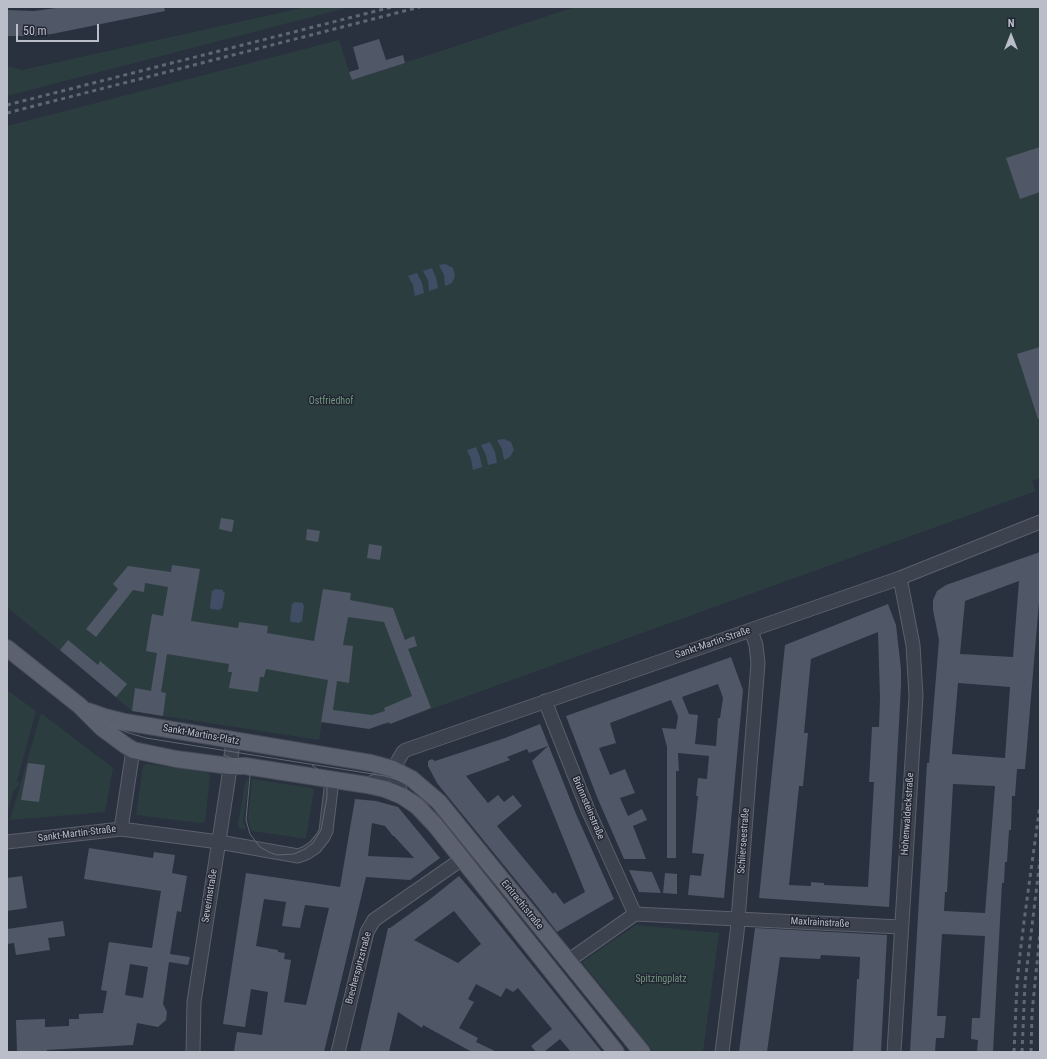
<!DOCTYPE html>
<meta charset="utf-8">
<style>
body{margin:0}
#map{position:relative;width:1047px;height:1059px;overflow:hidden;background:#29303e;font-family:"Roboto Condensed",sans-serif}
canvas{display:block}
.frame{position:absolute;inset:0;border:8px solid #b9bec9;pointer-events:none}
.north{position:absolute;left:991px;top:16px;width:40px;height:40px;-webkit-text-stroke:3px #222733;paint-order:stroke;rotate:0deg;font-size:11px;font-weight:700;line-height:16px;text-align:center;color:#b9bec9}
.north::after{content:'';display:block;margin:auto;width:14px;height:18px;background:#b9bec9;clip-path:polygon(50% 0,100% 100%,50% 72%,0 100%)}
.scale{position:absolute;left:16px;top:24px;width:83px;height:18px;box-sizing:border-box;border:2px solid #b9bec9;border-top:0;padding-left:5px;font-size:12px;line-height:14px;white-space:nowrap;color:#b9bec9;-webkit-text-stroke:3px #222733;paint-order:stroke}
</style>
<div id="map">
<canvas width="1047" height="1059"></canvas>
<div class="frame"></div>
<div class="north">N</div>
<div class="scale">50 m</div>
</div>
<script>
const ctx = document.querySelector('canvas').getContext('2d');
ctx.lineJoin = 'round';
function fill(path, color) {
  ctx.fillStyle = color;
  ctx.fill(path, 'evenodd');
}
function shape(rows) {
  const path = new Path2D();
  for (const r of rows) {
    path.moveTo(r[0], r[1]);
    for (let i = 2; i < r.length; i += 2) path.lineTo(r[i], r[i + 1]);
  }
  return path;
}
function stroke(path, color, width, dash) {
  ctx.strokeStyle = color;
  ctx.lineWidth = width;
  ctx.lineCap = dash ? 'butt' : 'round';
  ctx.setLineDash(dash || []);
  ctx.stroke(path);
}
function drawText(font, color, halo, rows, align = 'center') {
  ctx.font = font + ' "Roboto Condensed",sans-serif';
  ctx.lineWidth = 3;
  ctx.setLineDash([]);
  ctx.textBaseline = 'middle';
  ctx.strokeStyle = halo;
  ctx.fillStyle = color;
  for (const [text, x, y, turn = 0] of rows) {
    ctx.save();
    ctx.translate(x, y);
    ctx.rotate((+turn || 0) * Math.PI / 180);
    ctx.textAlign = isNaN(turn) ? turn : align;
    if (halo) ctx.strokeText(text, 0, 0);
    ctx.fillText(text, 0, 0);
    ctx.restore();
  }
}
const green = shape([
 [306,7,350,7,7,96,7,66,22,70],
 [575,7,1040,7,1040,478,1032,481,1036,491,390,724,382,724,369,729,322,722,319,740,132,711,7,607,7,126,339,40,352,80],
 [7,690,36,711,17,781,20,783,13,792,7,815],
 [41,713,113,768,105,812,10,820],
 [147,764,209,773,210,777,205,822,200,823,136,815,143,766],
 [248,779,248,788,243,821,246,830,239,828,238,824,245,783],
 [252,779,312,788,314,790,306,838,301,838,251,831,248,818],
 [636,925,719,933,703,1052,654,1052,582,962]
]);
const water = shape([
 [445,264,453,268,455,276,452,283,445,286,444,275,439,265],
 [432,268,436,278,438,288,429,291,428,280,423,271],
 [417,273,422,283,424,293,415,296,413,285,408,276],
 [504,439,511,442,514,450,510,457,504,460,502,449,497,440],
 [490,442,495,452,497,463,488,465,486,455,481,445],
 [476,447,480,457,482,467,473,470,471,459,467,450],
 [214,589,223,590,223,592,225,593,222,609,220,608,220,610,211,609,210,607,212,590,214,591],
 [294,602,303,603,303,605,304,605,302,622,300,621,300,623,291,622,290,620,292,603,294,604]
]);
const building = shape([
 [63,7,164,7,165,11,52,34,35,36,7,36,7,10,34,11],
 [379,39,386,60,403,55,405,63,352,80,349,72,359,69,353,47],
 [1040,147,1040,192,1020,199,1006,158],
 [1040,347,1040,418,1038,419,1017,354],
 [221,518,234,520,232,532,219,529],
 [307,529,320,531,318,542,306,540],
 [369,544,382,546,380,560,367,558],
 [1040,552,1040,590,1025,769,1017,769,1015,796,1012,796,1011,830,1009,830,1007,862,1005,862,1004,883,1002,883,993,1052,977,1052,978,1040,971,1039,972,1018,980,1018,985,936,942,934,937,1016,946,1016,944,1038,936,1038,935,1052,910,1052,927,763,929,763,939,640,933,610,933,600,937,591,946,585],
 [1019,581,1013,657,960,654,965,601],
 [958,683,1010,687,1005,758,952,754],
 [953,784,995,786,985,913,944,911,945,892,947,892],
 [172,565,200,569,191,621,238,628,239,622,268,626,267,633,314,641,323,589,351,593,350,600,393,608,405,640,414,636,417,646,408,649,431,708,390,724,389,722,369,729,321,722,328,680,266,669,264,677,260,677,258,692,229,688,232,672,228,672,229,664,167,654,161,692,166,693,163,716,132,711,135,688,151,691,157,653,146,651,152,614,163,616,168,587,145,583,144,592,133,590,96,637,86,629,118,589,113,584,128,566,171,572],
 [348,617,384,622,412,696,384,708,385,711,372,715,333,710,337,681,349,683,353,646,343,645],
 [888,604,896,625,901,669,901,686,889,907,759,898,785,645],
 [878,632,880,698,879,727,872,727,869,782,874,782,868,887,824,885,824,883,811,882,811,886,789,885,799,786,803,786,808,733,804,733,811,659],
 [68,640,98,665,100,661,127,684,116,697,60,650],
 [731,657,743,690,724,898,688,895,690,875,701,876,704,854,692,853,698,796,696,796,698,778,707,779,709,756,678,753,679,771,676,771,676,858,667,858,667,747,662,728,676,729,678,716,671,700,610,723,616,743,599,748,610,775,625,769,635,793,620,798,628,816,642,809,647,820,633,826,646,859,624,859,597,797,566,716],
 [718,684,723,698,720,718,718,718,716,746,695,744,698,715,689,714,682,697],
 [540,724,576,814,614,899,557,932,537,906,445,793,437,783,428,766,428,761,432,759,435,761,505,738],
 [548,746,532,761,585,892,564,904,555,892,553,894,497,826,522,806,513,795,504,802,498,795,488,803,466,776,510,760,507,757,527,749,529,753],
 [28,763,45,765,39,802,21,800],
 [355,799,376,801,398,807,440,858,410,880,366,877,324,1052,234,1052,237,1032,262,1035,268,992,251,989,245,1027,223,1024,246,873,340,887],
 [372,823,385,826,393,836,394,836,414,858,368,856],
 [264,899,286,902,282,926,300,928,305,905,329,908,306,1005,284,1002,291,960,284,959,285,953,278,952,278,950,256,946],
 [89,848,153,858,154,852,175,855,172,873,187,876,181,912,177,911,170,954,190,957,188,965,169,962,163,1004,167,1012,166,1020,158,1027,137,1023,133,1045,47,1050,47,1052,17,1052,16,1020,45,1019,45,1027,69,1026,69,1019,79,1019,79,1014,103,1013,107,991,101,990,109,942,152,948,161,891,84,879],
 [130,964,148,967,143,998,125,995],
 [629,870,652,872,661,893,639,892],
 [665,873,677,874,677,894,663,893],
 [22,876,27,908,7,911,7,878],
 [459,876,482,903,602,1052,571,1052,560,1039,544,1052,536,1052,531,1046,552,1029,518,988,513,992,506,988,501,997,476,984,468,999,474,1002,459,1028,478,1038,476,1042,497,1052,472,1052,423,1025,422,1028,398,1012,389,1052,360,1052,388,928,390,928,429,900],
 [454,911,481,944,458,963,414,940],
 [63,921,65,936,48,938,50,950,16,955,14,943,7,944,7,929],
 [755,928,887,935,881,1052,853,1052,857,979,859,979,860,957,821,955,820,959,780,957,767,1052,739,1052]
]);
const minor = shape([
 [545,701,588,810,635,914],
 [393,769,402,796],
 [367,785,385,776,393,769,403,752,406,750,900,578,1040,522],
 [121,829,133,750],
 [7,842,121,829,219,842,298,856,306,853,315,847,323,837,326,831,332,780],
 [568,961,635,914,901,927],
 [193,1052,194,1002,228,782,233,740],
 [338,1052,367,932,374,920,462,859],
 [722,1052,737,933,758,663,756,645,751,630],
 [894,1052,916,696,913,645,900,578]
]);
const major = shape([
 [7,648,80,706,102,728,125,745,133,750,176,759,230,766,245,766,367,785,385,789,402,796,417,806,435,825,616,1052],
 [88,711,105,717,125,722,371,763,393,769,412,779,439,802,642,1052]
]);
const tram = shape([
 [7,645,94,714,111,726,129,733,146,738,385,776,402,781,413,786,432,803,632,1052],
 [224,755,240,762,245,766,250,776,246,820,250,834,260,847,269,852,277,855,294,854,305,849,313,843,321,830,327,797,327,783,321,772,312,765]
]);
const rail = shape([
 [7,105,392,7],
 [7,113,420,7],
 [1014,1052,1017,984,1020,954,1025,914,1040,805],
 [1022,1052,1025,983,1040,860],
 [1031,1052,1032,1013,1040,933]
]);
const parkNames = [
 ["Ostfriedhof",331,401],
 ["Spitzingplatz",661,979]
];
const streetNames = [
 ["Sankt-Martin-Straße",713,643,-19],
 ["Sankt-Martins-Platz",201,735,10],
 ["Brünnsteinstraße",588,808,67],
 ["Hohenwaldeckstraße",908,814,-86],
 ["Sankt-Martin-Straße",77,834,-7],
 ["Schlierseestraße",744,841,-86],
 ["Severinstraße",210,896,-81],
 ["Eintrachtstraße",522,905,51],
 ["Maxlrainstraße",820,923,3],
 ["Brecherspitzstraße",359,968,-75]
];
fill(green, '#2c3d40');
fill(water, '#414d65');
fill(building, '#505766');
stroke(minor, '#5b606c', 15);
stroke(major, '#464b57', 18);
stroke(minor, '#3d434e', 13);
stroke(major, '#5b616e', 16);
stroke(tram, '#5f6674', 1);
stroke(rail, '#5f6674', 3, [4, 4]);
drawText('10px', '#73967e', '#222733', parkNames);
drawText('10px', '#b9bec9', '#222733', streetNames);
</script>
